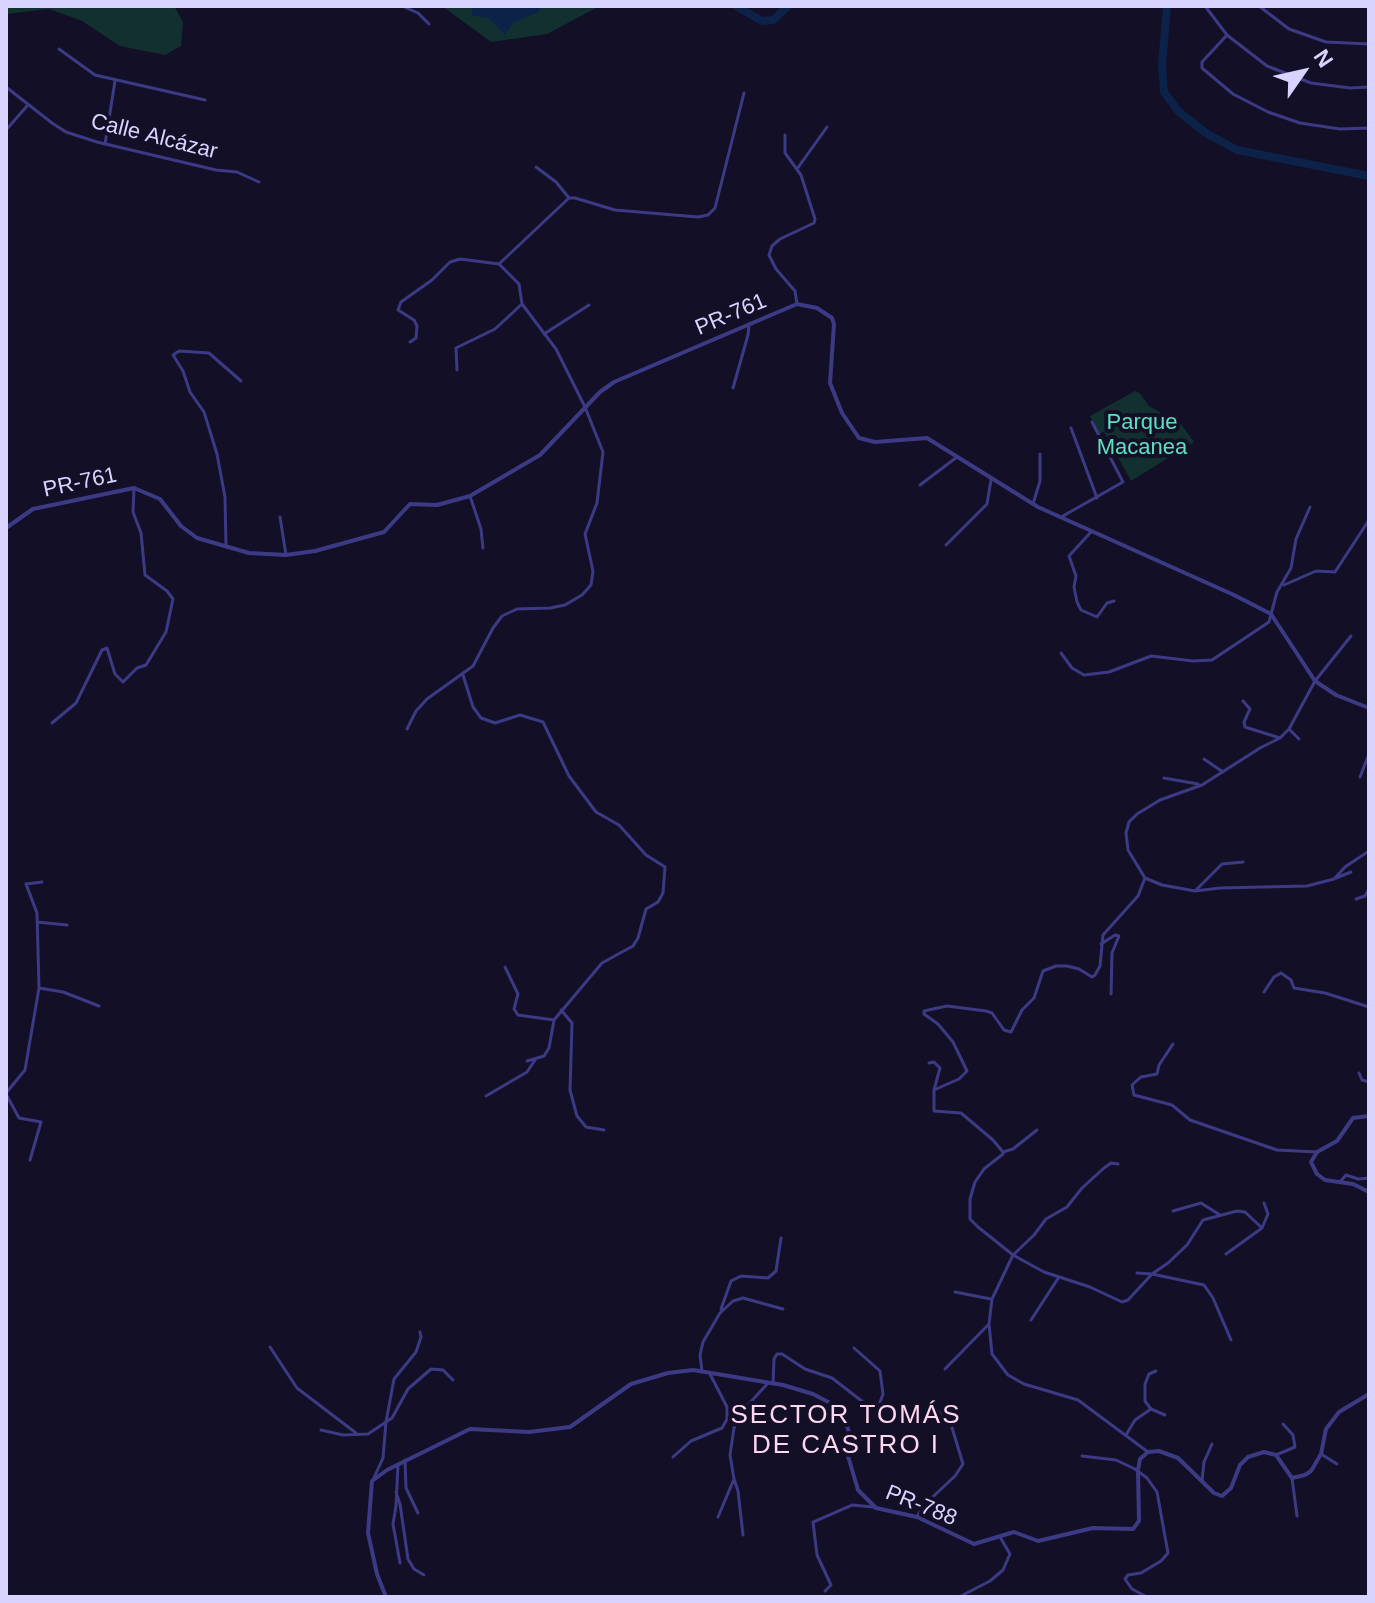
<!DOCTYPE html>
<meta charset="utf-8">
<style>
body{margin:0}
#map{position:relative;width:1375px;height:1603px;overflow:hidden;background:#130f26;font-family:Helvetica,sans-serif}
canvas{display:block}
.frame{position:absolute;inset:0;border:8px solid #d9d4ff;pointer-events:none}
.north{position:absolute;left:1263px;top:32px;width:80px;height:80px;-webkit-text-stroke:6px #130f26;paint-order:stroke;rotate:56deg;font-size:22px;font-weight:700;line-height:32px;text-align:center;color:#d9d4ff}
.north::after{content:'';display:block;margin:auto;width:28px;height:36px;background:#d9d4ff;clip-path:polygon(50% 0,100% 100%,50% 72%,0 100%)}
</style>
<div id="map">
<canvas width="1375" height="1603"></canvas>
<div class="frame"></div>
<div class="north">N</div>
</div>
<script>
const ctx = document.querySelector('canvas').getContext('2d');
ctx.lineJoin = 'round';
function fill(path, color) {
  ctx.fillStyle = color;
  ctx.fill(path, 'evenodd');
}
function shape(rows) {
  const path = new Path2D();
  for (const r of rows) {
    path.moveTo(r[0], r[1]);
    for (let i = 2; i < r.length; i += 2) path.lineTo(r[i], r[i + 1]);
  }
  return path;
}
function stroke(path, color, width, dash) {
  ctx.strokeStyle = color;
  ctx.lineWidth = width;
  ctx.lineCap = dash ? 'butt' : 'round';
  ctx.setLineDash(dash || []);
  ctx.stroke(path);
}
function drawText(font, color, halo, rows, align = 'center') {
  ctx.font = font + ' Helvetica,sans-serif';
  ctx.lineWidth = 8;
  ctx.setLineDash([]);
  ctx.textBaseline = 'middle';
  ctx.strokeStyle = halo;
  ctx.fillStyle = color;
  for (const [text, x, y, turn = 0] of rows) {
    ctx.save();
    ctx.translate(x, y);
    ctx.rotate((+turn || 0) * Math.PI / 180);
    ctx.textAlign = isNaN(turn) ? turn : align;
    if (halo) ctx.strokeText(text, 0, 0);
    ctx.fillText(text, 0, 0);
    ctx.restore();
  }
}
const green = shape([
 [6,6,174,6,183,22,181,46,165,55,120,46,82,21,49,9,6,14],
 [442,6,600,6,547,34,491,42],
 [1135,391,1140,393,1149,406,1181,424,1194,442,1131,481,1104,432,1099,434,1090,416]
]);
const water = shape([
 [472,6,494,8,498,6,542,6,538,12,514,22,505,35,488,18,472,15]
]);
const river = shape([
 [736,6,762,21,773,20,788,6],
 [1167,6,1162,65,1164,92,1179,112,1206,133,1237,150,1369,176]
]);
const minor = shape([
 [402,6,418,13,429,24],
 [1205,6,1227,35,1267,66,1311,83,1350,88,1369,87],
 [1259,6,1289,29,1326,42,1369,44],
 [1227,35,1202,62,1202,68,1233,94,1268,112,1300,123,1340,129,1369,128],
 [59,49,95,75,205,100],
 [6,87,52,123,66,132,97,142,216,170,237,172,259,182],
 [6,130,27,106],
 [785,135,785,153,801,175,815,219,814,223,780,239,772,246,769,255,776,269,795,291,797,304],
 [105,144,115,81],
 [536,167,556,182,569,198],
 [797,169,827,127],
 [499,264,569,198,575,198,615,210,698,217,708,215,715,208,744,93],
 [544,334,589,305],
 [457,370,456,348,495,329,522,304],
 [733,388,748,335,749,324],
 [1071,428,1097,498],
 [920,485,957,457],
 [470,496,481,529,483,548],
 [1033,504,1040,481,1040,454],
 [1063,516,1123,482,1092,422],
 [280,517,286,555],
 [1091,532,1069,556,1076,576,1074,587,1077,602,1081,610,1097,617,1107,603,1114,601],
 [946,545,987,504,991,480],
 [226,547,225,497,217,454,204,412,190,392,183,371,173,355,179,351,209,353,241,381],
 [1284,585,1316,571,1335,572,1369,520],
 [1061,653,1072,668,1084,675,1109,672,1151,656,1193,661,1212,660,1269,622,1277,592,1291,568,1296,539,1310,507],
 [463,675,473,707,481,718,495,723,520,715,543,722,569,776,596,812,619,825,646,855,665,867,663,893,658,902,646,909,638,938,633,946,602,963,554,1020,549,1048,544,1056,527,1061],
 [1243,701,1250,709,1244,722,1245,727,1280,738],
 [52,723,76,703,102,650,107,648,115,674,123,682,137,668,146,665,166,632,173,599,167,591,145,575,141,533,133,512,134,488],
 [407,729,416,711,427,699,473,666,493,628,502,616,517,609,550,608,565,605,582,595,591,585,593,571,585,534,597,503,603,452,585,407,556,349,522,304,519,284,499,264,460,259,450,262,432,280,401,302,398,310,414,320,417,326,416,338,410,342],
 [1289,729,1299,739],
 [1204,759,1223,772],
 [1360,777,1369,754],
 [1164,778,1198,784],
 [1145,878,1162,885,1195,891,1220,888,1307,886,1334,879,1345,867,1369,851],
 [1336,878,1351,872],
 [1195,891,1222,864,1243,862],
 [1356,899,1365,896,1369,889],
 [37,922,67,925],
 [1101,944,1115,935,1119,936,1112,953,1111,994],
 [505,967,518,994,514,1009,518,1015,554,1020],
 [39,988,63,992,99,1006],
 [1264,992,1274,977,1281,973,1291,980,1294,988,1325,993,1369,1007],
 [561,1010,572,1023,570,1090,577,1116,586,1127,604,1130],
 [1173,1044,1159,1065,1157,1074,1141,1077,1132,1085,1134,1095,1172,1105,1190,1120,1277,1150,1317,1152],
 [929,1063,934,1062,940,1068,934,1090],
 [1359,1073,1362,1080,1369,1082],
 [6,1093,25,1070,39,988,37,913,26,884,42,882],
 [6,1094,19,1118,41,1122,30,1160],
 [486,1096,527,1072,535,1060],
 [1003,1152,1013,1149,1037,1130],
 [1340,1182,1346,1175,1358,1179,1369,1178],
 [1173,1211,1201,1203,1220,1215],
 [1226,1254,1262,1228,1268,1214,1264,1203],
 [1137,1273,1152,1274,1168,1263,1187,1245,1203,1220,1237,1211,1245,1212,1262,1228],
 [955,1292,991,1299],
 [721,1309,731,1281,741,1276,768,1278,776,1271,781,1238],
 [1031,1320,1059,1277],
 [989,1324,992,1354,1008,1375,1024,1384,1078,1400,1148,1452],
 [1231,1340,1213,1298,1204,1285,1152,1274,1128,1300,1122,1302,1090,1287,1044,1272,1013,1255,978,1227,970,1219,970,1199,975,1182,984,1169,1003,1154,1003,1152,993,1140,961,1113,934,1111,934,1090,959,1079,967,1071,953,1042,938,1024,924,1014,924,1011,947,1006,986,1011,992,1013,1004,1030,1011,1032,1022,1010,1034,998,1043,971,1056,966,1067,966,1079,969,1092,977,1095,975,1100,966,1103,935,1138,896,1145,878,1128,850,1126,833,1129,822,1137,814,1160,800,1202,785,1260,748,1280,738,1289,729,1315,681,1351,636],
 [270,1347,297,1388,356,1433],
 [945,1369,989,1324,992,1299,1013,1255,1034,1235,1046,1219,1067,1207,1082,1188,1104,1168,1111,1163,1118,1164],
 [702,1371,700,1355,703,1342,720,1313,733,1301,743,1298,783,1309],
 [773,1384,774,1359,777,1354,782,1354,805,1369,832,1378,863,1402,879,1405,883,1394,880,1371,854,1348],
 [1151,1409,1145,1401,1145,1384,1149,1374,1156,1371],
 [321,1430,343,1435,368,1434,392,1418,408,1389,431,1369,443,1370,453,1380],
 [1126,1435,1135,1420,1151,1409,1165,1415],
 [1321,1454,1337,1464],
 [1276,1455,1295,1447,1293,1435,1283,1424],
 [1082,1456,1116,1460,1135,1469,1147,1478,1157,1492,1168,1553,1161,1561,1141,1573,1128,1575,1125,1579,1132,1589,1147,1597],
 [673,1457,691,1441,722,1428,727,1419,727,1407,710,1374],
 [405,1460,406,1488,418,1513],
 [398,1464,396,1506,393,1524,400,1563],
 [1292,1478,1297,1516],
 [734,1479,738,1491,743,1535],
 [373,1480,383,1458,386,1422,394,1379,416,1352,421,1337,420,1332],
 [1202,1481,1204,1462,1212,1444],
 [396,1492,400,1504,408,1559,414,1569,424,1575],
 [718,1517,734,1479,730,1455,734,1428,747,1406,768,1383],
 [917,1517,923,1506,955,1476,963,1464,950,1421,929,1404],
 [825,1591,831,1585,817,1555,813,1522,852,1505,873,1507],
 [959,1597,990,1581,1003,1570,1010,1554,1000,1537]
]);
const tertiary = shape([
 [6,528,33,509,134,488,160,499,181,526,197,538,249,553,286,555,315,551,384,532,410,504,437,505,470,496,540,455,600,392,614,382,797,304,817,308,832,318,834,324,830,383,842,413,859,438,875,442,927,438,1038,507,1234,595,1271,614,1315,681,1336,695,1369,708],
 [1369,1116,1353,1118,1337,1141,1317,1152,1311,1162,1317,1174,1325,1180,1353,1184,1369,1192],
 [386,1597,377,1574,368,1533,372,1481,387,1470,470,1429,529,1432,570,1427,631,1384,668,1373,693,1370,783,1385,813,1394,832,1404,843,1414,849,1432,848,1456,858,1490,876,1508,917,1517,974,1544,1014,1532,1038,1541,1093,1528,1133,1529,1139,1521,1138,1470,1140,1459,1148,1452,1159,1451,1178,1458,1214,1493,1222,1496,1231,1488,1240,1465,1248,1457,1264,1452,1276,1455,1292,1478,1305,1475,1311,1471,1321,1454,1326,1429,1339,1412,1369,1394]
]);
const streetNames = [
 ["Calle Alcázar",154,137,14],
 ["PR-761",731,315,-23],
 ["PR-761",80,483,-12],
 ["PR-788",921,1506,22]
];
const parkNames = [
 ["Parque",1142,423],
 ["Macanea",1142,448]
];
const quarterNames = [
 ["SECTOR TOMÁS",846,1416],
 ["DE CASTRO I",846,1446]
];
fill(green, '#12302f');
fill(water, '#0c2248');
stroke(river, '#0c2248', 8);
stroke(minor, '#3d3a85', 3);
stroke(tertiary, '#3d3a85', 4);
drawText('22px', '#d9d4ff', '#130f26', streetNames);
drawText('22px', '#5fe0c0', '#130f26', parkNames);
ctx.letterSpacing = '2px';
drawText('26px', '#ffd6f0', '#130f26', quarterNames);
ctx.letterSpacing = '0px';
</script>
